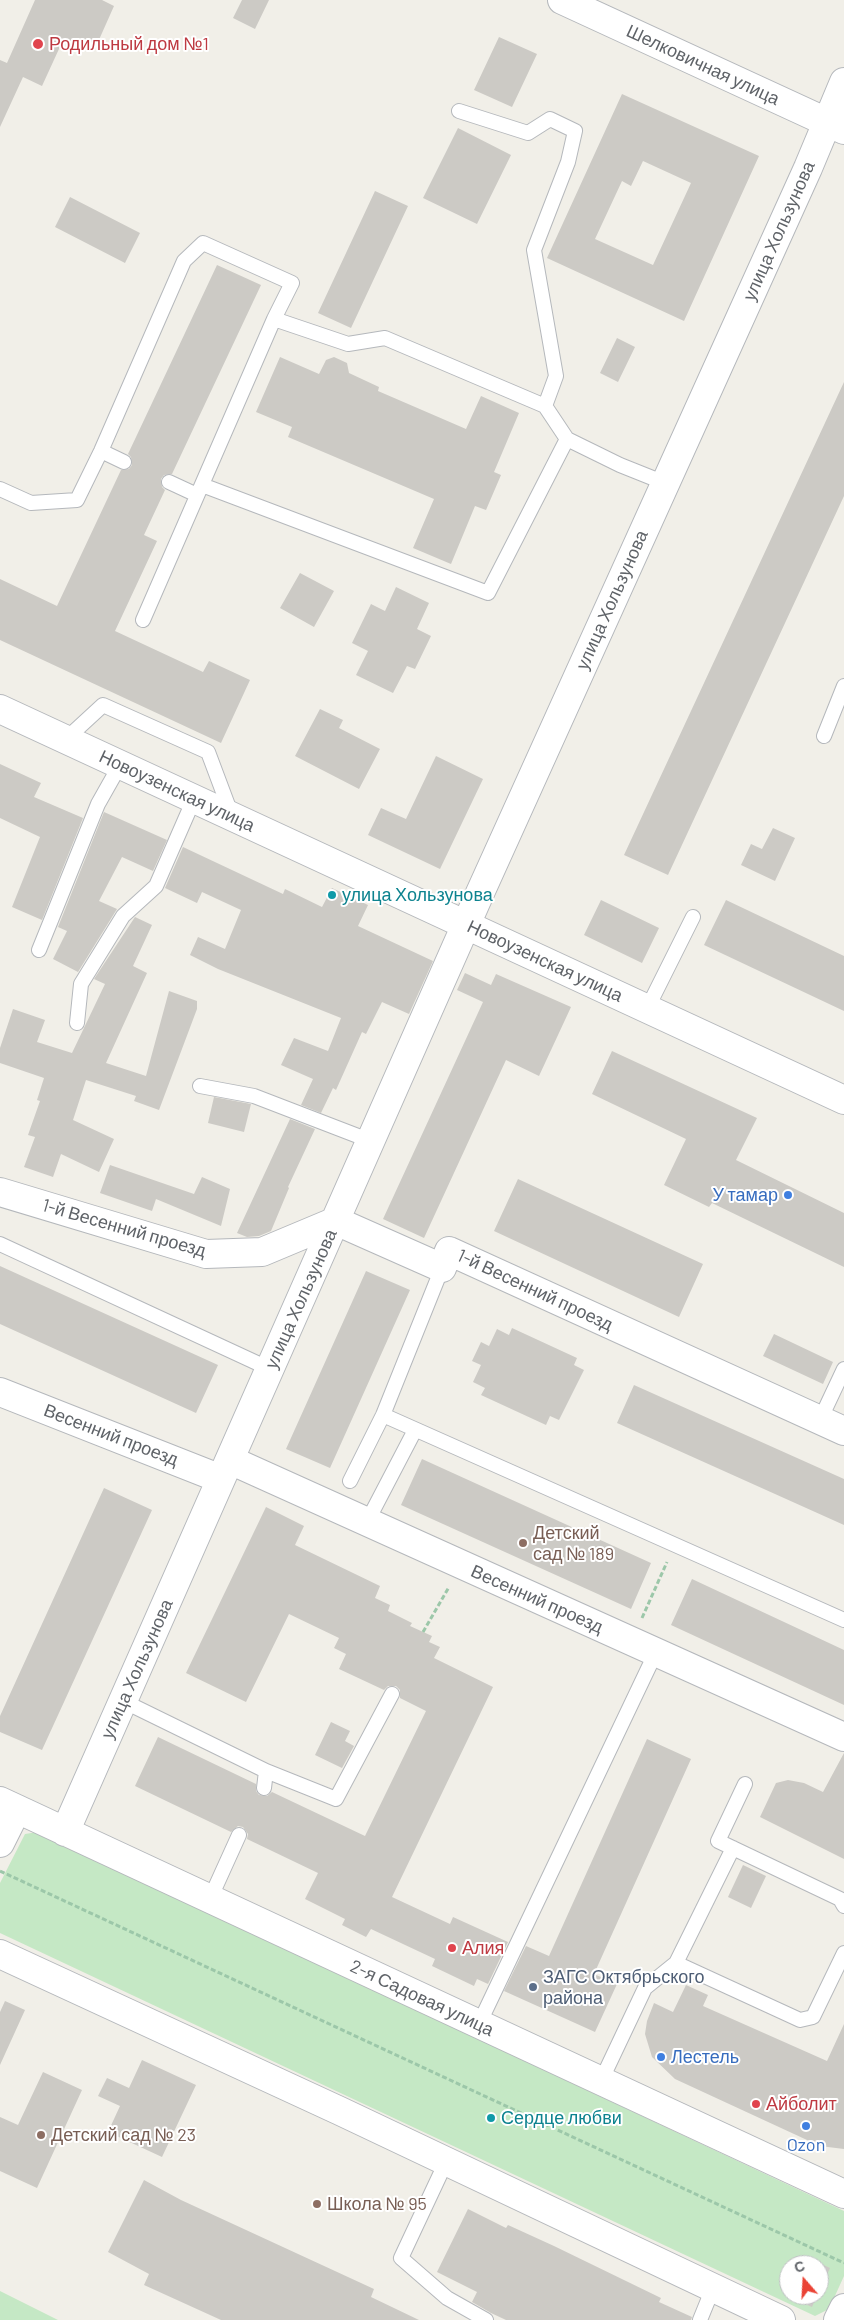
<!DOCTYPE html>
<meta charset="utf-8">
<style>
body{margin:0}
#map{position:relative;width:844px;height:2320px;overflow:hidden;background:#f1efe8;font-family:Barlow,sans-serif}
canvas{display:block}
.north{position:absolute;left:779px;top:2255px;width:50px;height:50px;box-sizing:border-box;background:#fff;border:1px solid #bfc1c3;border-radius:50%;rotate:341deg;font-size:14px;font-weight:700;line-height:20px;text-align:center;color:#5f6368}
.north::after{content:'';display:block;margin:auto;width:18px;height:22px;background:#ea4335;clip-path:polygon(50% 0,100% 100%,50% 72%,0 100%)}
</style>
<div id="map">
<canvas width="844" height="2320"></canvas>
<div class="north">С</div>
</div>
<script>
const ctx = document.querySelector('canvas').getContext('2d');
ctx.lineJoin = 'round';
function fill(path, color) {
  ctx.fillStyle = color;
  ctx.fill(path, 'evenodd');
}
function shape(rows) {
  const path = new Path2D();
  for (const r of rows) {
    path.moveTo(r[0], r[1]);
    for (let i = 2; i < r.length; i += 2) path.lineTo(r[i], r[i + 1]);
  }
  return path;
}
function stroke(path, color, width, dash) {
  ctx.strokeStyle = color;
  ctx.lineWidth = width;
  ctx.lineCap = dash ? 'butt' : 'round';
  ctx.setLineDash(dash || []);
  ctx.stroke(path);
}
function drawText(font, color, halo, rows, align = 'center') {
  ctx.font = font + ' Barlow,sans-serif';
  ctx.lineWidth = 4;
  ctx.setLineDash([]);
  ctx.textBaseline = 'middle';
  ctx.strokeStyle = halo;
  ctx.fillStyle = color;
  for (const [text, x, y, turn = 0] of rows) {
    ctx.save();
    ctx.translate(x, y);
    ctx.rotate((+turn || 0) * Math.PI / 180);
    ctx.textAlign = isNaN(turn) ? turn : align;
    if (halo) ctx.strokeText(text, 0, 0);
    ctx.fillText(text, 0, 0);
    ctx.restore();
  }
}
const green = shape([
 [38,1832,844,2211,844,2276,829,2309,815,2316,0,1933,0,1883,25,1834],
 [789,2265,819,2265,819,2295,789,2295],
 [0,2291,58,2320,0,2320]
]);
const building = shape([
 [35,0,102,0,114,6,94,51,64,38,42,86,23,77,0,127,0,60,7,63],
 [242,0,269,0,255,29,233,18],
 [499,37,537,54,512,107,474,90],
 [622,94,759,156,684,321,547,258],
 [643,161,691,183,653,265,595,239,622,181,631,186],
 [458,128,511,155,477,224,423,198],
 [375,191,408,206,351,328,318,313],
 [70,197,140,233,125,263,55,227],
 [217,265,261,285,172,474,164,475,161,479,162,487,165,490,144,535,157,541,115,631,203,672,209,661,250,680,221,743,0,640,0,579,57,606,121,470,129,469,132,465,131,457,128,454],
 [617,338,635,347,618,382,600,373],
 [280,357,319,374,326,360,334,357,347,363,349,373,379,387,378,391,466,429,481,396,519,413,494,472,501,475,486,510,475,506,451,564,413,548,434,499,288,437,292,427,256,412],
 [844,382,844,496,668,875,624,855],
 [300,573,334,591,314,627,280,608],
 [396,587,429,603,417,629,431,636,415,669,407,666,393,693,356,675,368,651,352,643,371,604,385,611],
 [320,709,343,720,339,728,380,749,359,789,295,756],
 [436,756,483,779,440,869,368,835,381,808,406,819],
 [0,764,41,783,34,797,83,818,42,920,12,907,40,837,0,818],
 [104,812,167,840,153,871,122,857,99,901,117,909,78,972,53,959,67,931,58,927],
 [773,828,795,838,775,881,741,865,751,844,762,849],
 [183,847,283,894,285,889,322,907,332,888,368,905,358,926,433,961,409,1014,382,1002,366,1034,362,1032,336,1090,333,1088,321,1113,301,1105,313,1079,281,1065,294,1038,328,1051,341,1018,218,969,190,955,198,937,225,949,241,910,202,892,197,903,165,888],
 [601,900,659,928,642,963,584,935],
 [726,900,844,956,844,1011,704,945],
 [135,917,152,925,133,966,147,973,106,1063,146,1076,169,991,197,1001,197,1009,159,1110,134,1101,136,1096,86,1080,73,1120,114,1139,99,1172,61,1154,53,1177,24,1167,35,1137,28,1135,40,1101,37,1100,44,1078,0,1063,0,1048,13,1009,45,1020,37,1042,72,1053,105,984,94,979],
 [465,973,491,985,496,974,571,1007,539,1076,506,1060,424,1238,383,1219,483,1002,457,990],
 [612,1051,757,1118,736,1160,844,1213,844,1267,712,1203,709,1207,664,1185,686,1139,592,1094],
 [214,1097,251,1104,244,1132,208,1123],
 [290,1119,315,1129,288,1187,289,1188,271,1231,259,1236,247,1237,237,1233],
 [110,1165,194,1194,202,1177,230,1189,221,1226,156,1199,152,1211,100,1193],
 [518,1179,703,1264,679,1317,494,1231],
 [0,1266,218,1365,196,1413,0,1324],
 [366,1271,410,1290,330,1468,286,1449],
 [512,1328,577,1358,574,1365,584,1370,559,1420,550,1416,546,1425,481,1395,485,1388,473,1382,481,1365,472,1361,481,1342,489,1346,497,1329,509,1335],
 [774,1334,833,1362,823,1384,763,1356],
 [634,1385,844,1479,844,1525,617,1423],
 [422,1459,651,1563,631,1609,401,1505],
 [104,1488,152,1510,42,1750,0,1732,0,1716],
 [266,1507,304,1526,295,1545,380,1586,375,1598,390,1605,388,1611,412,1623,410,1626,432,1636,429,1642,440,1647,434,1658,493,1687,392,1897,450,1924,453,1917,508,1942,488,1984,477,1979,474,1986,432,1966,435,1959,371,1929,366,1937,342,1925,345,1919,305,1899,318,1873,247,1839,248,1834,243,1827,238,1826,231,1832,135,1786,158,1737,256,1784,256,1791,259,1795,267,1796,272,1792,365,1836,426,1711,400,1698,400,1690,396,1686,388,1686,384,1690,339,1669,346,1654,334,1648,339,1638,289,1614,246,1702,186,1673],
 [692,1579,844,1650,844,1705,671,1625],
 [331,1722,350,1731,345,1741,354,1746,342,1768,315,1755],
 [647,1739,691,1759,594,1974,617,1984,595,2032,504,1991,526,1946,549,1956],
 [844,1753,844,1859,760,1817,776,1783,788,1780,804,1783,823,1792],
 [743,1865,766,1876,751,1908,728,1897],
 [686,1985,708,1995,703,2006,827,2061,844,2024,844,2149,820,2146,675,2079,652,2057,645,2034,647,2021,654,2003,673,2012],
 [5,2001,25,2010,0,2065,0,2012],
 [142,2060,196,2085,162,2157,108,2132,120,2106,98,2096,107,2078,129,2088],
 [43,2072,82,2090,37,2188,0,2171,0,2117,18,2125],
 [144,2180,181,2200,374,2289,371,2297,419,2320,221,2320,144,2285,149,2274,108,2252],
 [468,2209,506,2228,508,2225,554,2246,661,2298,659,2302,692,2317,691,2320,506,2320,491,2313,472,2302,477,2292,437,2272],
 [808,2258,830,2268,819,2292,819,2265,804,2265],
 [790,2295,817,2295,812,2307,789,2297]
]);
const path = shape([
 [642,1618,667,1562],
 [423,1632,449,1587],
 [0,1871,844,2263]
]);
const lane = shape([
 [459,111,528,133,550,119,575,131,568,162,534,250,556,376,545,406],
 [274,319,348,344,385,338,545,406,567,439,620,465,665,483],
 [101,451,124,462],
 [169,482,197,495],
 [202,485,488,593,567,439],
 [0,489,31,503,77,500,101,451,184,261,203,243,292,283,274,319,143,620],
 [824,736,844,686],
 [65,740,103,705,208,752,232,816],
 [39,950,98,804,120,765],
 [647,1009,693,917],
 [77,1023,81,984,123,916,156,886,194,799],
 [200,1086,254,1096,371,1141],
 [0,1244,270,1369],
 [383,1415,844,1620],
 [820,1420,844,1369],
 [350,1481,383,1415,442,1268],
 [367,1522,415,1430],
 [123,1701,266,1771],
 [745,1784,718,1841,840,1899,844,1906],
 [264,1788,266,1771,336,1799,392,1694],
 [210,1899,239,1835],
 [676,1963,800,2020,813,2017,844,1953],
 [479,2024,656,1652],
 [601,2081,645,1988,676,1963,733,1848],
 [446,2162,401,2258,447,2298,486,2320],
 [700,2320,713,2288]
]);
const street = shape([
 [562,0,844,130],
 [0,709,844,1100],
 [0,1192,206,1254,262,1252,336,1221,442,1268,449,1251,844,1431],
 [0,1392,221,1479],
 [230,1460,844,1737],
 [0,1801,844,2194],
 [65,1832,480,893,808,168,844,82],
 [0,1843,17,1809],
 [0,1954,340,2111,781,2320],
 [838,2320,844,2308]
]);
const markers = [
 [38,44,6,"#e0444e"],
 [332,895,5,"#0f9aa8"],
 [788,1195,5,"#3f7fe0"],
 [523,1543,5,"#8d6e63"],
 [452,1948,5,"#e0444e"],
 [533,1987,5,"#5c6f8a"],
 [661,2057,5,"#3f7fe0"],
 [756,2104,5,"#e0444e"],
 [491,2118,5,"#0f9aa8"],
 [806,2126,5,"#3f7fe0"],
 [41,2135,5,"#8d6e63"],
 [317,2204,5,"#8d6e63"]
];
const healthNames = [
 ["Родильный дом №1",49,44],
 ["Алия",462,1948],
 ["Айболит",766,2104]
];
const streetNames = [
 ["Шелковичная улица",703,65,25],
 ["улица Хользунова",779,231,-66],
 ["улица Хользунова",612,600,-66],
 ["Новоузенская улица",177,791,25],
 ["Новоузенская улица",545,961,25],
 ["1-й Весенний проезд",124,1228,16],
 ["1-й Весенний проезд",535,1290,25],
 ["улица Хользунова",301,1299,-66],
 ["Весенний проезд",111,1435,21],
 ["Весенний проезд",537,1599,24],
 ["улица Хользунова",137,1669,-66],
 ["2-я Садовая улица",422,1998,25]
];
const cultureNames = [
 ["улица Хользунова",342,895],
 ["Сердце любви",501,2118]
];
const shopNames = [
 ["У тамар",778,1195],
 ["Лестель",671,2057,"left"],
 ["Ozon",806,2145,"center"]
];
const educationNames = [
 ["Детский",533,1533],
 ["сад № 189",533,1554],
 ["Детский сад № 23",51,2135],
 ["Школа № 95",327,2204]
];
const serviceNames = [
 ["ЗАГС Октябрьского",543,1977],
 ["района",543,1998]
];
fill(green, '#c5e8c5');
fill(building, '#cccac5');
stroke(lane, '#b5b8bc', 16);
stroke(street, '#b5b8bc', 30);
stroke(path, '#9cc7a9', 3, [5, 2.5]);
stroke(lane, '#fff', 14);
stroke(street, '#fff', 28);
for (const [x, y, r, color] of markers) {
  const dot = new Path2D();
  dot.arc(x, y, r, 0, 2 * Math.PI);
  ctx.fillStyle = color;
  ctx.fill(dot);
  stroke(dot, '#fff', 2);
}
drawText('18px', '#be3a42', '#fff', healthNames, 'left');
drawText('18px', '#5f6368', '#fff', streetNames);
drawText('18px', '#0d838f', '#fff', cultureNames, 'left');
drawText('18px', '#366cbe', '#fff', shopNames, 'right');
drawText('18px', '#785e54', '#fff', educationNames, 'left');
drawText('18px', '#4e5e75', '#fff', serviceNames, 'left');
</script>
